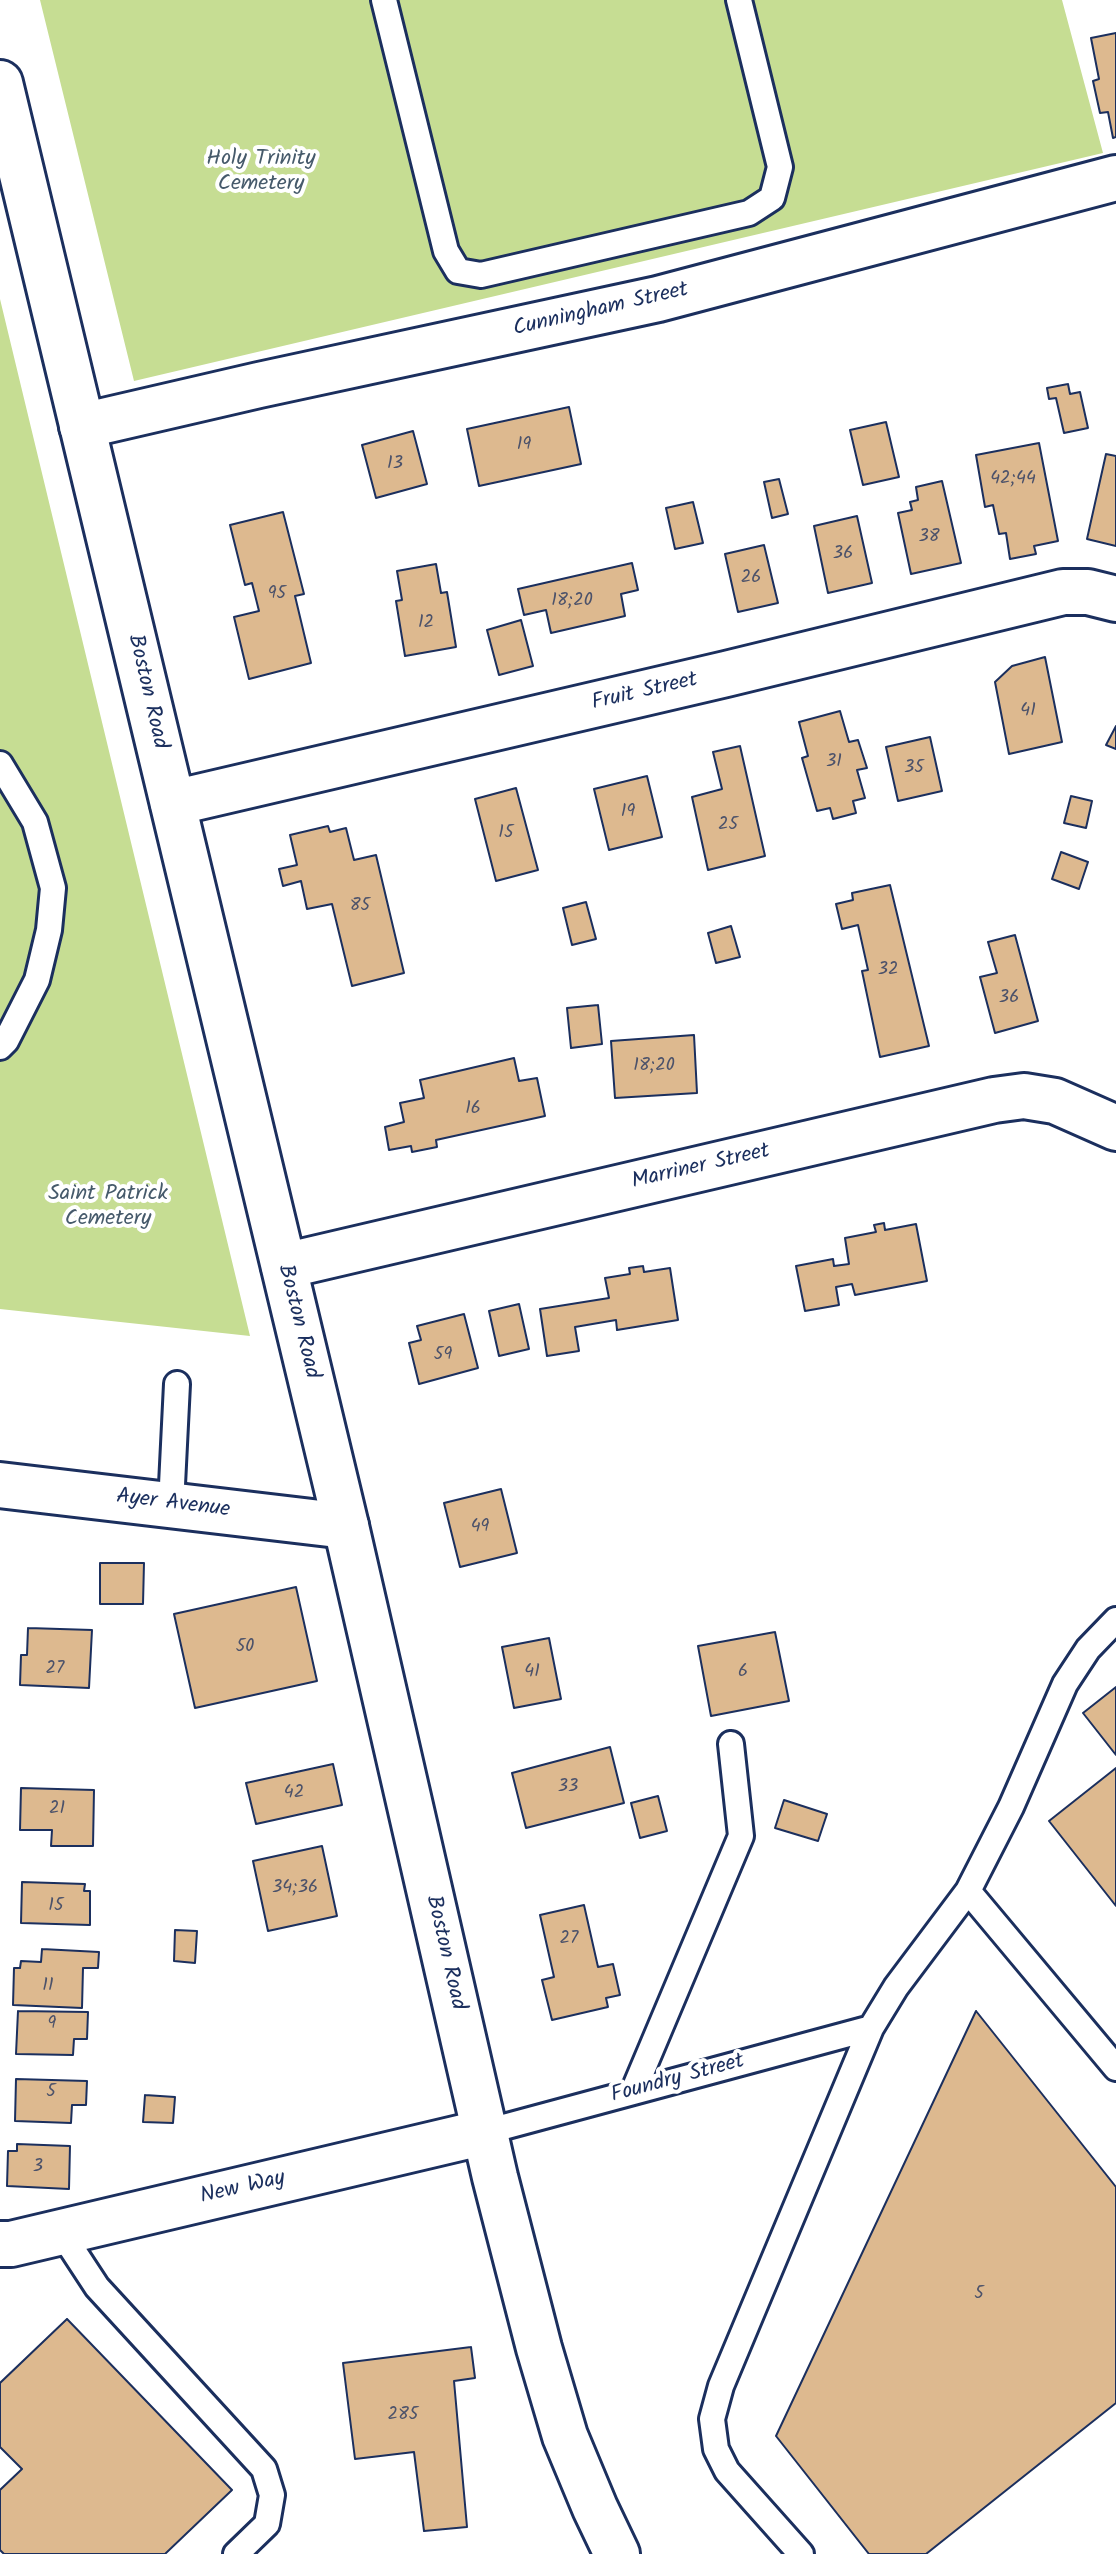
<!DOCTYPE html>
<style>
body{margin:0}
canvas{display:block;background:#fff}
</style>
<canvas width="1116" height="2554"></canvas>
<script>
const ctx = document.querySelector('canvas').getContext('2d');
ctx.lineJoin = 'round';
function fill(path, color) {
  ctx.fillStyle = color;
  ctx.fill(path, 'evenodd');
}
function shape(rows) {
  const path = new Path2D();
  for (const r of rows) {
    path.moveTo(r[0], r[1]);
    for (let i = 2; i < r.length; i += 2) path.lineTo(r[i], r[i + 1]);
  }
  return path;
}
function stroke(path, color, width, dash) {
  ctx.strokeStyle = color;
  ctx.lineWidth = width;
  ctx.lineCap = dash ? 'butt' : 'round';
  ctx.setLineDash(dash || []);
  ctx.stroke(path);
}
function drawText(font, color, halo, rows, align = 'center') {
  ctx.font = font + ' Kalam,sans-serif';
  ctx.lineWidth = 8;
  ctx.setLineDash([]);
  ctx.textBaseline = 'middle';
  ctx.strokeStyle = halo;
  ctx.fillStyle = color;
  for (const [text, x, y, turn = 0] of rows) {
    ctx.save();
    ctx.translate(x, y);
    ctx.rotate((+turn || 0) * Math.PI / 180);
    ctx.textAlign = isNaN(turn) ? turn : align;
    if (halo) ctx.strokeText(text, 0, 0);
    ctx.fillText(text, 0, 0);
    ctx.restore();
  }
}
const green = shape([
 [40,0,1062,0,1103,153,134,381],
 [0,299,250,1336,0,1309]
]);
const building = shape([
 [1116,33,1116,137,1113,138,1108,112,1100,113,1093,81,1099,79,1091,38,1116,33],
 [1068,384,1070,394,1080,392,1088,428,1064,433,1056,398,1049,399,1047,388,1068,384],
 [569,407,581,464,479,486,467,429,569,407],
 [886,422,899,477,863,485,850,430,886,422],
 [413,431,427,484,376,498,362,445,413,431],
 [1039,443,1058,541,1034,546,1036,554,1010,559,1006,533,999,534,993,505,985,507,976,455,1039,443],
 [1106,454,1116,456,1116,546,1087,539,1106,454],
 [779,479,788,514,772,518,764,482,779,479],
 [942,481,961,563,911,574,898,513,912,510,910,502,918,500,916,487,942,481],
 [693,502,703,543,675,549,666,508,693,502],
 [283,512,304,594,295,596,311,663,249,679,234,617,259,611,252,583,245,585,230,525,283,512],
 [857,516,872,583,828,593,814,526,857,516],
 [764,545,778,603,738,612,725,554,764,545],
 [632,563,638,590,621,594,625,616,551,633,546,610,524,615,518,589,632,563],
 [436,564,441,593,447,592,456,647,405,656,396,601,402,600,397,571,436,564],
 [521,620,533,666,499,675,487,630,521,620],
 [1045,657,1062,742,1009,754,995,682,1012,666,1045,657],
 [840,711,849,742,858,740,867,768,857,770,865,798,853,801,856,813,833,819,830,808,817,811,802,758,808,756,799,722,840,711],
 [1116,726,1116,749,1106,745,1116,726],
 [930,737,942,791,898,801,886,747,930,737],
 [740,746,765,856,708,870,692,797,722,789,713,752,740,746],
 [647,776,662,837,609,850,594,789,647,776],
 [516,788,538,870,496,881,475,799,516,788],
 [1071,796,1092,801,1086,828,1064,823,1071,796],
 [328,826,330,832,346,828,354,860,376,855,404,973,352,986,332,904,307,909,301,881,283,886,279,869,297,865,290,835,328,826],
 [1061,852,1088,862,1079,889,1052,879,1061,852],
 [890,885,929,1046,880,1057,862,971,868,970,858,925,842,929,836,904,853,900,852,893,890,885],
 [586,902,596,939,572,945,563,908,586,902],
 [731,926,740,957,716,963,708,933,731,926],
 [1015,935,1038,1021,995,1033,980,977,997,973,988,942,1015,935],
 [598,1005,602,1044,571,1048,567,1008,598,1005],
 [694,1035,697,1093,615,1098,611,1041,694,1035],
 [514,1058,519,1081,537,1078,545,1116,436,1140,437,1147,412,1152,411,1146,389,1150,385,1127,404,1122,400,1103,424,1098,420,1080,514,1058],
 [884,1223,885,1230,916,1224,927,1281,855,1295,852,1284,836,1287,839,1305,805,1311,796,1266,833,1259,834,1266,849,1264,845,1238,876,1232,874,1225,884,1223],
 [643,1266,644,1272,670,1268,678,1320,617,1330,616,1320,575,1327,579,1351,547,1356,540,1309,609,1298,605,1278,630,1274,629,1268,643,1266],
 [519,1304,529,1349,499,1356,489,1311,519,1304],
 [464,1314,478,1368,419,1384,409,1343,421,1340,417,1326,464,1314],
 [501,1489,517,1553,460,1567,444,1503,501,1489],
 [100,1563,144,1563,143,1604,100,1604,100,1563],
 [296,1587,317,1681,195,1708,174,1614,296,1587],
 [28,1628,92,1630,89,1688,20,1685,21,1655,27,1655,28,1628],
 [775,1632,789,1701,711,1716,698,1646,775,1632],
 [549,1638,561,1699,514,1708,502,1647,549,1638],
 [1116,1687,1116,1755,1083,1713,1116,1687],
 [610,1747,624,1803,526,1828,512,1773,610,1747],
 [333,1764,342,1805,256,1824,246,1783,333,1764],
 [1116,1768,1116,1906,1049,1821,1116,1768],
 [21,1788,94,1790,93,1846,51,1846,52,1830,20,1830,21,1788],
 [658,1796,667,1831,640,1838,631,1803,658,1796],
 [784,1800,827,1814,818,1841,775,1828,784,1800],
 [322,1846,337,1916,268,1931,253,1861,322,1846],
 [22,1882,85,1884,84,1891,90,1891,90,1925,21,1923,22,1882],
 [584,1905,598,1967,613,1964,620,1995,606,1998,608,2007,552,2020,542,1980,554,1977,540,1915,584,1905],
 [175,1930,197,1931,195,1963,174,1961,175,1930],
 [42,1949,99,1952,98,1968,83,1968,82,2008,13,2005,14,1968,20,1968,21,1961,41,1962,42,1949],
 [18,2011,88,2012,87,2039,74,2039,73,2055,16,2054,18,2011],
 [976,2011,1116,2187,1116,2403,926,2554,869,2554,776,2436,976,2011],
 [16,2079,87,2081,86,2105,72,2105,71,2123,15,2121,16,2079],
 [145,2095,175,2097,173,2123,143,2122,145,2095],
 [17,2144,70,2146,69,2189,7,2186,8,2151,17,2151,17,2144],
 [67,2319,232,2490,165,2554,4,2554,0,2550,0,2490,22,2469,0,2447,0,2383,67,2319],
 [471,2347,475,2378,454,2381,467,2527,424,2531,414,2452,355,2459,343,2363,471,2347]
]);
const service = shape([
 [384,0,446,251,458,271,481,275,749,213,772,198,780,167,739,0],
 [0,764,35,822,53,888,49,930,37,980,6,1041,0,1047],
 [171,1505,177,1384],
 [968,1891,1116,2068],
 [633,2092,741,1836,731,1744],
 [485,2132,871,2028],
 [61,2232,97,2287,264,2469,272,2495,267,2524,236,2554],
 [801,2554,727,2471,716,2449,712,2419,721,2386,871,2028,896,1987,968,1891,1011,1807,1065,1684,1088,1649,1116,1620]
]);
const minor = shape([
 [82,426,259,385,658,299,1116,178],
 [173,803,726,674,1063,592,1088,592,1116,599],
 [284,1266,994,1100,1024,1096,1055,1101,1116,1128],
 [0,1485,346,1526],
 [0,2244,11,2244,485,2132]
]);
const secondary = shape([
 [0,83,346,1526,495,2177,539,2348,565,2436,595,2508,617,2554]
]);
const numberNames = [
 ["19",524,446],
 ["13",395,465],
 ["42;44",1013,480],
 ["38",929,538],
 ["36",843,555],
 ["26",751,579],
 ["95",277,595],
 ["18;20",572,602],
 ["12",426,624],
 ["41",1028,712],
 ["31",834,763],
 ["35",914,769],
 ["19",628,813],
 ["25",728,826],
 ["15",506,834],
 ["85",360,907],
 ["32",888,971],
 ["36",1009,999],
 ["18;20",654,1067],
 ["16",473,1110],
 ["59",443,1356],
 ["49",480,1528],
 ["50",245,1648],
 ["27",55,1670],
 ["41",532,1673],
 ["6",743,1673],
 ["33",568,1788],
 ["42",294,1794],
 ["21",57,1810],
 ["34;36",295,1889],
 ["15",56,1907],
 ["27",569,1940],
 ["11",48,1987],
 ["9",52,2025],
 ["5",51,2093],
 ["3",38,2168],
 ["5",979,2295],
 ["285",403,2416]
];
const parkNames = [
 ["Holy Trinity",261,160],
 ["Cemetery",261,185],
 ["Saint Patrick",108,1195],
 ["Cemetery",108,1220]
];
const streetNames = [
 ["Cunningham Street",601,311,-13],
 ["Boston Road",146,692,77],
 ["Fruit Street",645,693,-13],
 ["Marriner Street",701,1168,-13],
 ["Boston Road",297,1322,76],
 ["Ayer Avenue",173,1505,7],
 ["Boston Road",444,1953,77],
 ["Foundry Street",678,2080,-15],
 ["New Way",243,2189,-13]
];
fill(green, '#c6dd93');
fill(building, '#ddb98f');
stroke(building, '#1b2f5e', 2);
stroke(service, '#1b2f5e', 30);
stroke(minor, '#1b2f5e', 50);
stroke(secondary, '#1b2f5e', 50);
stroke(service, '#fff', 24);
stroke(minor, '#fff', 44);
stroke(secondary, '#fff', 44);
drawText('18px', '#4c526a', null, numberNames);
drawText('22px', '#465a6b', '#fff', parkNames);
drawText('22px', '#1b2f5e', '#fff', streetNames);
</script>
